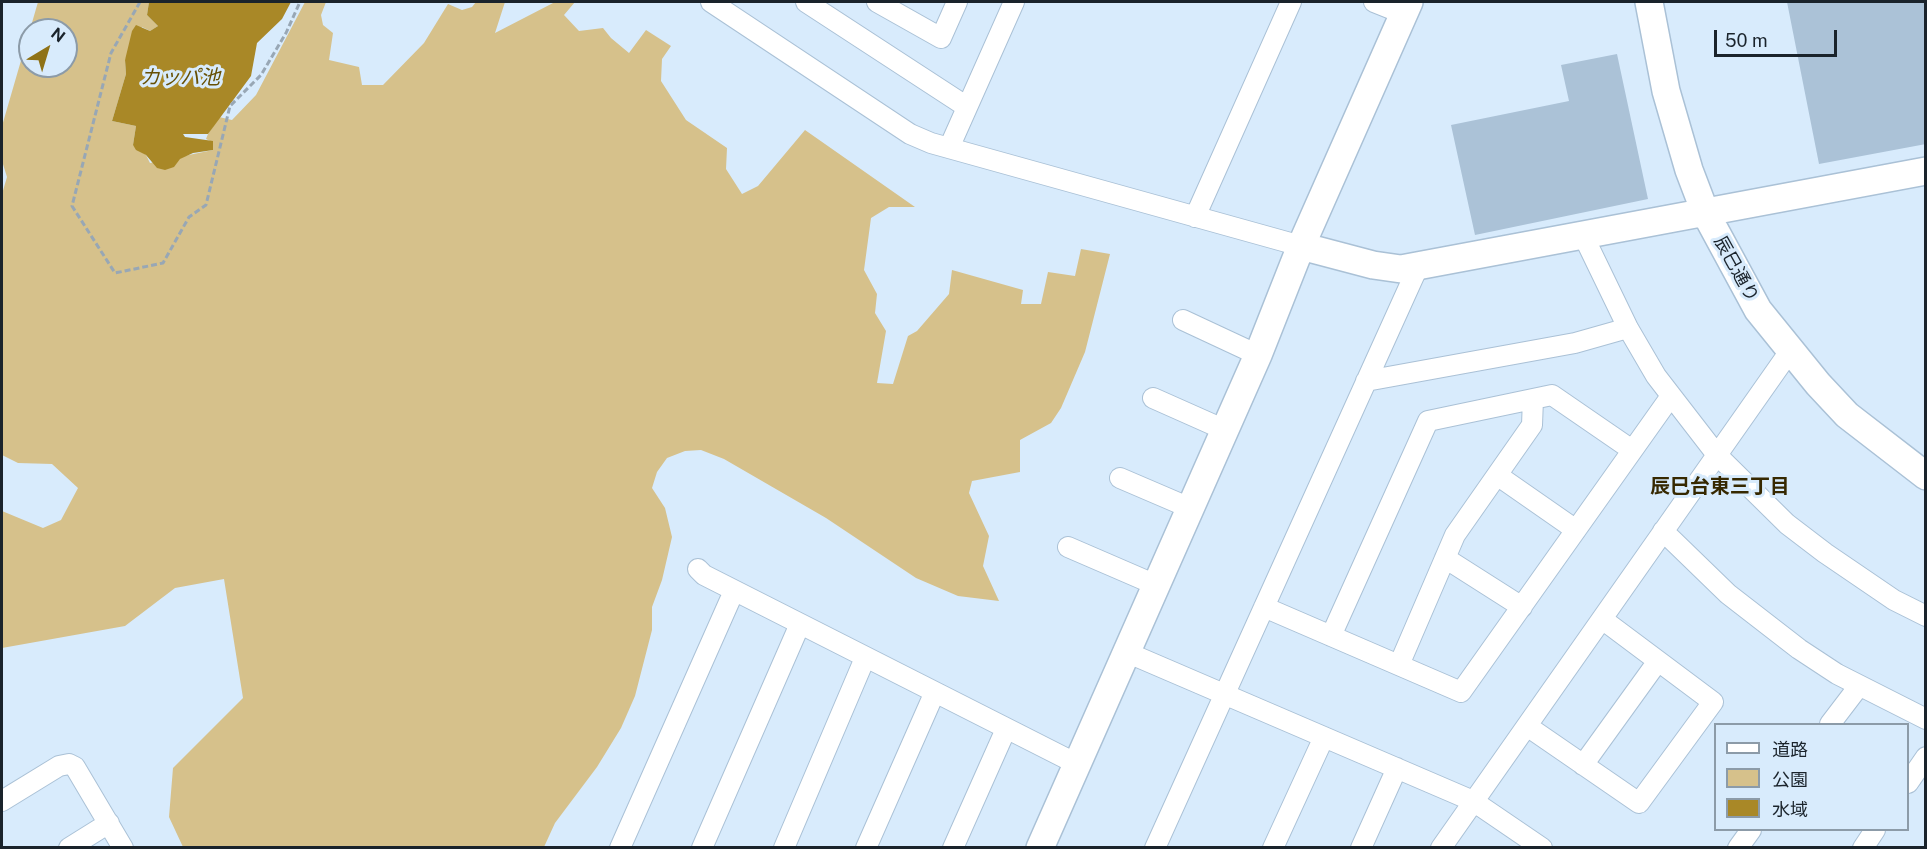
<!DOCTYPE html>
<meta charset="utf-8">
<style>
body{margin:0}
#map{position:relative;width:1927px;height:849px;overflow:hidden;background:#d8ebfc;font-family:"Public Sans","Noto Sans JP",sans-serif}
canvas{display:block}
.frame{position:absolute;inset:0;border:3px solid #1a232b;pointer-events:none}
.legend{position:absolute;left:1714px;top:723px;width:195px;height:108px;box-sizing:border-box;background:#d8ebfc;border:2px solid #8c9ba8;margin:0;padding:8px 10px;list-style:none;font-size:18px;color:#1a232b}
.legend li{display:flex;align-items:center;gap:12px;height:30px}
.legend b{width:30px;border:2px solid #8c9ba8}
.north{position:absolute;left:18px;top:18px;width:60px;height:60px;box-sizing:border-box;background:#d8ebfc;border:2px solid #8c9ba8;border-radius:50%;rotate:38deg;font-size:16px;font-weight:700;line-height:24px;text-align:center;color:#1a232b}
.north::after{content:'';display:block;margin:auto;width:21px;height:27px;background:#8f7217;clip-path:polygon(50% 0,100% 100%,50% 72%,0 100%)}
.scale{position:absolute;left:1714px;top:30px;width:123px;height:27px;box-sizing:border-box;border:3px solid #1a232b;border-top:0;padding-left:8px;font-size:18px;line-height:21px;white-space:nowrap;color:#1a232b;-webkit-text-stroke:4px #d8ebfc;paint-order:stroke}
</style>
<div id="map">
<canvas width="1927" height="849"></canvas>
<div class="frame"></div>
<ul class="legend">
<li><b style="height:8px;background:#fff"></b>道路</li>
<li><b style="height:16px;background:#d6c18b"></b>公園</li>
<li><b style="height:16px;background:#a98827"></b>水域</li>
</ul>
<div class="north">N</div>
<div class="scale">50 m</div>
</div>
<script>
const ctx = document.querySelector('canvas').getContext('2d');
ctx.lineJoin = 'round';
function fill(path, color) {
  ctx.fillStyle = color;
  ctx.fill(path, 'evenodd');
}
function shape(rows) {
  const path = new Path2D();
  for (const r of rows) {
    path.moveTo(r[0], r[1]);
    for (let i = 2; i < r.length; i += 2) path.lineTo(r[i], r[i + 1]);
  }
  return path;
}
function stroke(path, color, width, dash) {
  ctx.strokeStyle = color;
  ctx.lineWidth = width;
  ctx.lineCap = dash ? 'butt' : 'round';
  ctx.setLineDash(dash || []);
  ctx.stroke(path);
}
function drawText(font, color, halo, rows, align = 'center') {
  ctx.font = font + ' "Public Sans","Noto Sans JP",sans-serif';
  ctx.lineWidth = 6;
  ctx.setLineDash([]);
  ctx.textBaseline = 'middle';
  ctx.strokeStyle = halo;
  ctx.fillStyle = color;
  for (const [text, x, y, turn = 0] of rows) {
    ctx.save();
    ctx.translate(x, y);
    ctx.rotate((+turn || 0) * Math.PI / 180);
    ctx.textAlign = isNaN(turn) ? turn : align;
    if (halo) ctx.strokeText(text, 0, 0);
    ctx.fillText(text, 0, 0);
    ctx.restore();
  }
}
const green = shape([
 [38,2,149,2,147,15,158,26,150,31,142,27,125,60,126,74,112,121,136,126,133,145,146,155,150,163,213,150,210,141,206,139,208,134,219,117,232,120,256,95,305,2,326,2,321,15,323,25,333,33,329,60,359,67,362,85,383,85,424,43,448,4,462,10,472,7,476,2,505,2,495,33,555,2,575,2,564,15,579,31,603,28,611,38,629,53,646,30,671,46,662,59,661,81,686,120,727,148,726,169,742,194,758,186,805,130,915,207,889,207,871,218,864,270,877,294,875,313,886,331,877,383,893,384,908,336,917,331,949,294,952,270,1023,290,1021,304,1041,304,1048,272,1075,276,1081,249,1110,254,1085,352,1061,408,1051,423,1020,440,1020,472,972,481,969,493,989,536,983,566,999,601,958,596,916,578,826,518,724,459,701,450,685,451,667,458,657,472,652,488,665,508,672,537,662,580,652,607,652,630,635,696,621,728,597,767,555,823,544,847,183,847,169,817,173,768,243,698,224,579,175,588,125,626,2,648,2,511,43,528,61,520,78,488,52,464,18,463,2,455,2,194,7,177,2,161,2,126],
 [30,30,66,30,66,66,30,66]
]);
const water = shape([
 [149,2,291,2,282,19,257,43,251,76,214,126,208,134,183,134,185,137,213,141,213,150,193,153,180,159,174,167,165,170,157,168,146,155,136,150,133,145,136,126,112,121,126,74,125,60,132,31,136,25,150,31,158,26,147,15]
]);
const building = shape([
 [1787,2,1926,2,1926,144,1819,164],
 [1617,54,1648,199,1475,235,1451,125,1569,101,1561,65]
]);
const path = shape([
 [140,2,111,53,72,206,115,273,163,263,189,217,206,205,230,106,261,75,286,33,300,2]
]);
const street = shape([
 [711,2,910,134,931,143,1301,246],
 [806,2,967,107],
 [877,2,941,38,957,2],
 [1374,2,1404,14],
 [949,148,1014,2],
 [1195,217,1291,2],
 [1583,235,1628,328,1656,376,1717,455,1787,524,1825,553,1894,600,1926,616],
 [1183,320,1258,355],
 [1366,381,1575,343,1628,328],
 [1153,398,1225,430],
 [1497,475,1576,530],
 [1120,478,1190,508],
 [1663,531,1728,594,1799,649,1837,674,1926,719],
 [1068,547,1156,585],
 [1445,558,1522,607],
 [698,569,704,575,1077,764],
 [1264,607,1461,692,1671,396],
 [1331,636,1428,421,1552,395,1632,450],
 [1126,652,1473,801,1542,848],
 [1399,665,1455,535,1532,425,1533,399],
 [1830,724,1859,686],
 [1527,726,1639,803,1713,702,1602,619],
 [1583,765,1658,661],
 [1908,783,1926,757],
 [2,801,59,766,69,764,75,767,123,848],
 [69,848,109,823],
 [620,848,734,591],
 [702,848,800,624],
 [784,848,865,658],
 [866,848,934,694],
 [953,848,1006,729],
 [1155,848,1418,267],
 [1273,848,1324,737],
 [1361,848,1397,768],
 [1441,848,1790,351],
 [1738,848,1751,830],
 [1863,848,1875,830]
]);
const secondary = shape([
 [1649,2,1666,91,1689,170,1705,212,1758,310,1818,384,1847,415,1926,476],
 [1301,246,1373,265,1401,269,1926,171],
 [1040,848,1258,355,1301,246,1409,2]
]);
const streetNames = [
 ["辰巳通り",1736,269,61]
];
const waterNames = [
 ["カッパ池",180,78]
];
const neighbourhoodNames = [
 ["辰巳台東三丁目",1720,487]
];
fill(green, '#d6c18b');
fill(water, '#a98827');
fill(building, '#abc2d7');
stroke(street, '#aac1d6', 22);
stroke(secondary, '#aac1d6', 30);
stroke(path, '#98a7b5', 3, [6, 3]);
stroke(street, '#fff', 20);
stroke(secondary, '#fff', 27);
drawText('18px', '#1a232b', '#d8ebfc', streetNames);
drawText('italic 20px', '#664f03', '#d8ebfc', waterNames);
drawText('bold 20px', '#362800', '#d8ebfc', neighbourhoodNames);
</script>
